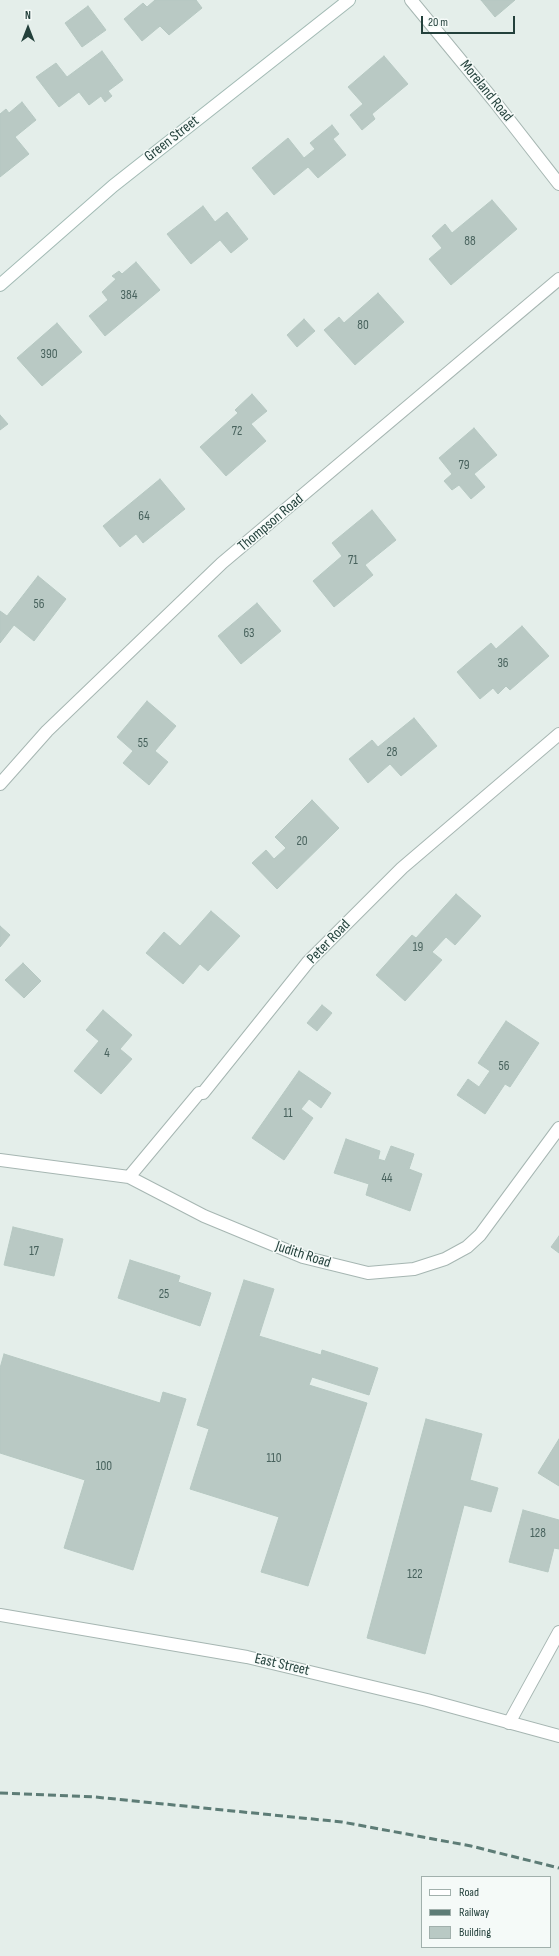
<!DOCTYPE html>
<style>
body{margin:0}
#map{position:relative;width:559px;height:1956px;overflow:hidden;background:#e4eeea;font-family:"Sofia Sans Condensed",sans-serif}
canvas{display:block}
.legend{position:absolute;left:421px;top:1876px;width:130px;height:72px;box-sizing:border-box;background:#f5faf8;border:1px solid #a1b0ac;margin:0;padding:5px 7px;list-style:none;font-size:12px;color:#23403b}
.legend li{display:flex;align-items:center;gap:8px;height:20px}
.legend b{width:20px;border:1px solid #a1b0ac}
.north{position:absolute;left:8px;top:8px;width:40px;height:40px;-webkit-text-stroke:3px #f5faf8;paint-order:stroke;rotate:0deg;font-size:11px;font-weight:700;line-height:16px;text-align:center;color:#23403b}
.north::after{content:'';display:block;margin:auto;width:14px;height:18px;background:#23403b;clip-path:polygon(50% 0,100% 100%,50% 72%,0 100%)}
.scale{position:absolute;left:421px;top:16px;width:94px;height:18px;box-sizing:border-box;border:2px solid #23403b;border-top:0;padding-left:5px;font-size:12px;line-height:14px;white-space:nowrap;color:#23403b;-webkit-text-stroke:3px #f5faf8;paint-order:stroke}
</style>
<div id="map">
<canvas width="559" height="1956"></canvas>
<ul class="legend">
<li><b style="height:5px;background:#fff"></b>Road</li>
<li><b style="height:5px;background:#5d7c76"></b>Railway</li>
<li><b style="height:11px;background:#b9c9c4"></b>Building</li>
</ul>
<div class="north">N</div>
<div class="scale">20 m</div>
</div>
<script>
const ctx = document.querySelector('canvas').getContext('2d');
ctx.lineJoin = 'round';
function fill(path, color) {
  ctx.fillStyle = color;
  ctx.fill(path, 'evenodd');
}
function shape(rows) {
  const path = new Path2D();
  for (const r of rows) {
    path.moveTo(r[0], r[1]);
    for (let i = 2; i < r.length; i += 2) path.lineTo(r[i], r[i + 1]);
  }
  return path;
}
function stroke(path, color, width, dash) {
  ctx.strokeStyle = color;
  ctx.lineWidth = width;
  ctx.lineCap = dash ? 'butt' : 'round';
  ctx.setLineDash(dash || []);
  ctx.stroke(path);
}
function drawText(font, color, halo, rows, align = 'center') {
  ctx.font = font + ' "Sofia Sans Condensed",sans-serif';
  ctx.lineWidth = 3;
  ctx.setLineDash([]);
  ctx.textBaseline = 'middle';
  ctx.strokeStyle = halo;
  ctx.fillStyle = color;
  for (const [text, x, y, turn = 0] of rows) {
    ctx.save();
    ctx.translate(x, y);
    ctx.rotate((+turn || 0) * Math.PI / 180);
    ctx.textAlign = isNaN(turn) ? turn : align;
    if (halo) ctx.strokeText(text, 0, 0);
    ctx.fillText(text, 0, 0);
    ctx.restore();
  }
}
const building = shape([
 [155,0,196,0,202,8,169,35,160,26,142,41,124,19,143,3,147,7,155,0],
 [481,0,515,0,495,17,481,0],
 [88,6,106,30,82,47,65,23,88,6],
 [102,51,123,80,108,91,112,96,105,102,101,96,89,105,79,92,59,107,36,77,56,63,67,77,102,51],
 [384,56,408,84,372,114,375,119,362,130,350,115,363,104,348,87,384,56],
 [22,102,36,120,15,137,29,154,0,177,0,114,6,109,9,113,22,102],
 [332,125,339,134,333,139,346,155,318,178,308,167,274,195,252,168,288,138,304,158,315,149,310,143,332,125],
 [492,200,517,229,451,285,429,259,442,248,432,236,445,224,452,233,492,200],
 [203,206,215,222,227,212,248,239,231,253,220,240,191,264,167,234,203,206],
 [136,262,160,290,105,336,89,316,108,300,102,292,116,279,112,276,119,271,122,274,136,262],
 [378,293,404,322,355,365,324,330,339,317,344,323,378,293],
 [304,319,315,331,297,347,287,335,304,319],
 [57,323,82,352,42,386,17,358,57,323],
 [252,394,267,411,251,424,266,441,226,476,200,447,238,413,235,410,252,394],
 [0,415,8,424,0,430,0,415],
 [474,428,497,455,474,474,485,487,471,499,459,485,452,490,444,481,452,474,439,458,474,428],
 [160,479,185,509,143,543,136,534,120,547,103,526,160,479],
 [372,510,396,540,365,565,373,575,334,607,313,581,342,556,332,543,372,510],
 [38,576,66,599,34,641,14,625,0,643,0,611,7,616,38,576],
 [257,603,281,631,241,664,218,636,257,603],
 [522,626,549,656,510,690,506,686,498,694,493,688,480,699,457,672,491,643,496,649,522,626],
 [147,701,176,726,155,751,168,762,149,785,123,763,133,751,117,737,147,701],
 [414,718,437,746,401,776,390,764,368,783,349,759,372,740,378,747,414,718],
 [312,800,339,828,277,889,252,863,266,850,274,859,286,848,275,837,312,800],
 [456,894,481,916,455,945,446,937,432,952,442,960,405,1001,376,975,412,935,416,938,456,894],
 [211,911,240,936,208,971,200,964,183,984,146,953,164,932,180,946,211,911],
 [0,926,10,935,0,947,0,926],
 [23,963,41,981,24,998,5,980,23,963],
 [322,1005,332,1013,317,1031,307,1023,322,1005],
 [103,1010,132,1035,120,1049,132,1059,101,1094,74,1071,99,1041,86,1030,103,1010],
 [506,1021,539,1043,510,1087,505,1084,485,1114,457,1095,468,1079,479,1087,490,1071,478,1063,506,1021],
 [299,1071,331,1093,321,1108,309,1099,301,1109,313,1118,284,1160,252,1138,299,1071],
 [346,1139,380,1151,378,1159,385,1161,391,1146,414,1154,409,1169,422,1174,410,1211,366,1195,369,1184,334,1173,346,1139],
 [13,1227,63,1239,54,1276,4,1265,13,1227],
 [559,1236,559,1253,551,1247,559,1236],
 [130,1260,180,1276,178,1282,211,1293,200,1326,118,1298,130,1260],
 [244,1280,274,1289,259,1336,321,1355,322,1350,378,1368,369,1395,312,1377,309,1385,367,1403,308,1586,261,1572,279,1517,190,1489,209,1429,197,1425,244,1280],
 [4,1354,160,1403,163,1392,186,1399,133,1570,64,1548,85,1480,0,1453,0,1368,4,1354],
 [426,1419,482,1434,470,1480,498,1488,491,1512,464,1505,425,1654,367,1638,426,1419],
 [559,1439,559,1486,538,1473,559,1439],
 [523,1510,559,1520,559,1549,554,1548,548,1572,509,1562,523,1510]
]);
const service = shape([
 [509,1723,559,1632]
]);
const minor = shape([
 [411,0,495,102,559,184],
 [0,784,47,731,222,563,559,279],
 [0,1160,129,1177,204,1216,303,1257,368,1273,414,1269,445,1259,467,1247,480,1235,559,1128],
 [129,1177,199,1093,203,1093,308,962,402,868,559,734]
]);
const tertiary = shape([
 [0,1615,247,1657,427,1700,559,1736]
]);
const secondary = shape([
 [0,285,113,186,349,0]
]);
const rail = shape([
 [0,1793,95,1797,342,1822,471,1846,559,1868]
]);
const numberNames = [
 ["88",470,242],
 ["384",129,296],
 ["80",363,326],
 ["390",49,355],
 ["72",237,432],
 ["79",464,466],
 ["64",144,517],
 ["71",353,561],
 ["56",39,605],
 ["63",249,634],
 ["36",503,664],
 ["55",143,744],
 ["28",392,753],
 ["20",302,842],
 ["19",418,948],
 ["4",107,1054],
 ["56",504,1067],
 ["11",288,1114],
 ["44",387,1179],
 ["17",34,1252],
 ["25",164,1295],
 ["110",274,1459],
 ["100",104,1467],
 ["128",538,1534],
 ["122",415,1575]
];
const streetNames = [
 ["Moreland Road",486,91,51],
 ["Green Street",172,139,-38],
 ["Thompson Road",271,523,-40],
 ["Peter Road",329,942,-46],
 ["Judith Road",303,1255,18],
 ["East Street",282,1665,13]
];
fill(building, '#b9c9c4');
stroke(building, '#b6c8c2', 1);
stroke(service, '#a6b6b2', 14);
stroke(minor, '#a6b6b2', 14);
stroke(tertiary, '#a6b6b2', 14);
stroke(secondary, '#a2bab4', 14);
stroke(service, '#fff', 12);
stroke(minor, '#fff', 12);
stroke(tertiary, '#fff', 12);
stroke(secondary, '#fff', 12);
stroke(rail, '#5d7c76', 3, [8, 4]);
drawText('13px', '#48625d', null, numberNames);
drawText('15px', '#23403b', '#f5faf8', streetNames);
</script>
